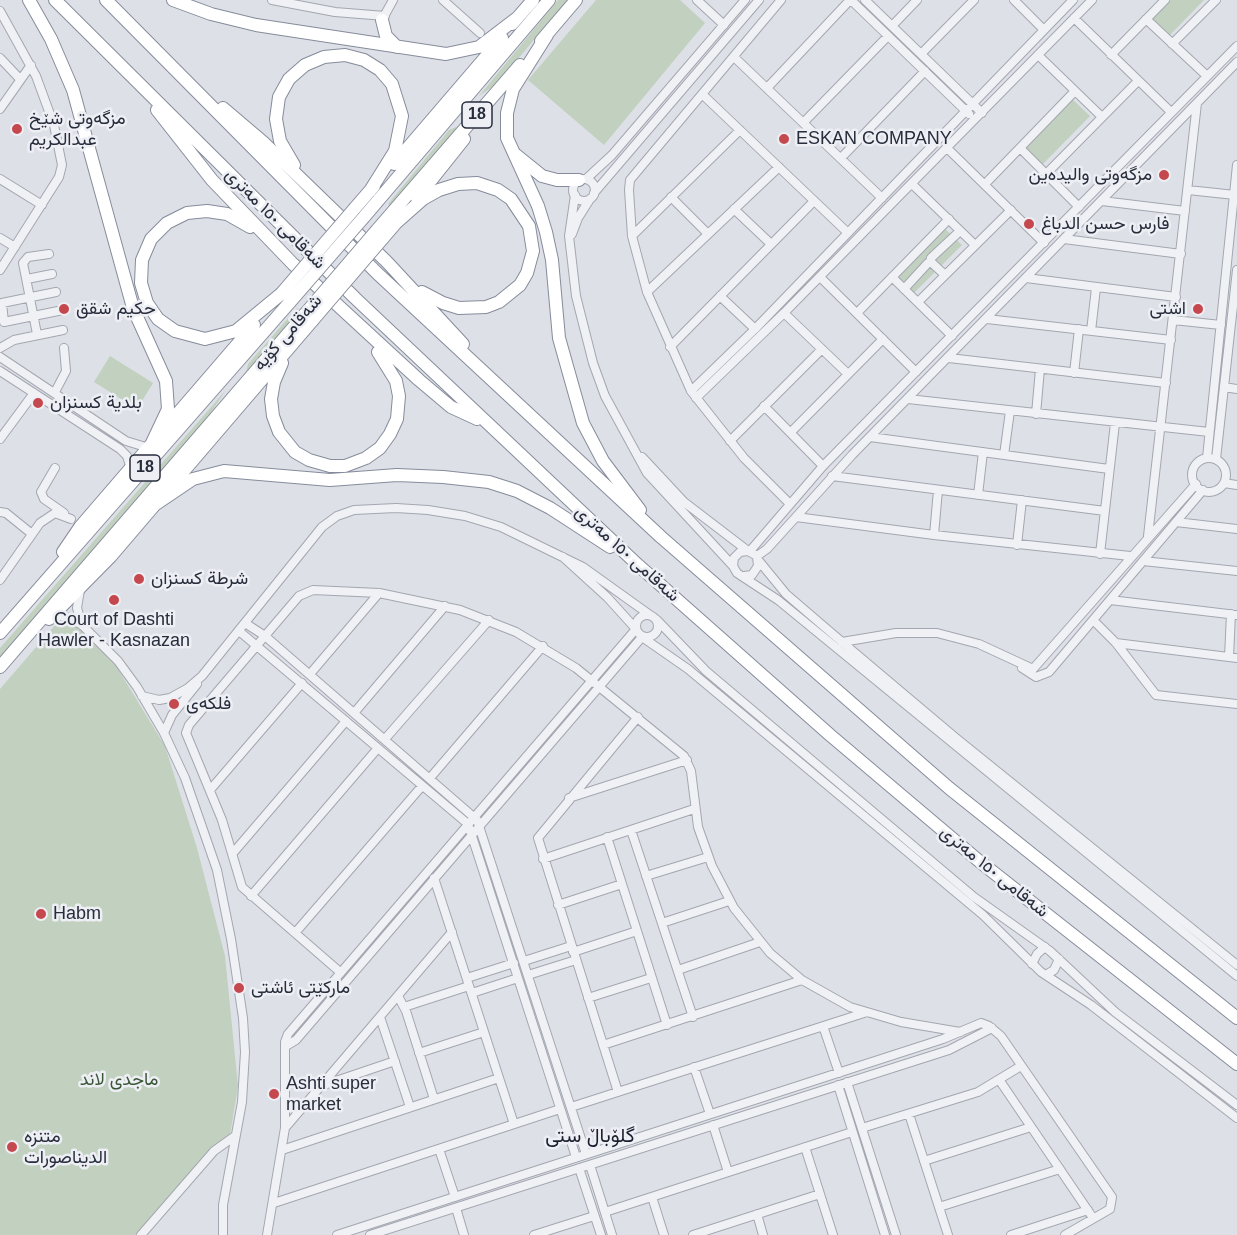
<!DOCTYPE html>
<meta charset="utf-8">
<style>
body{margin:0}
canvas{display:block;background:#dde0e6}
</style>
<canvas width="1237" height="1235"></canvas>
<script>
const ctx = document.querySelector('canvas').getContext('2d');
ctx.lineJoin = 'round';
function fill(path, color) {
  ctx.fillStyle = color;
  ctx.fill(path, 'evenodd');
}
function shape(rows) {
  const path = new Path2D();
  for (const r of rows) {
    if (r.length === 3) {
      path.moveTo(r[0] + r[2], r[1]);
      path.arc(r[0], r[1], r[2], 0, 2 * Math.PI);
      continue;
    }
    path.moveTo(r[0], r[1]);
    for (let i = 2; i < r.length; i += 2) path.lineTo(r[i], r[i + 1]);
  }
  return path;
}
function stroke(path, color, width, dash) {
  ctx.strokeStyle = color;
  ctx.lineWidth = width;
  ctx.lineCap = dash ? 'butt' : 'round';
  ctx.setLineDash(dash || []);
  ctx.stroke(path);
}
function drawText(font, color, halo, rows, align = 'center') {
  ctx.font = font + ' Helvetica,Vazirmatn,sans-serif';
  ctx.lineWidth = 5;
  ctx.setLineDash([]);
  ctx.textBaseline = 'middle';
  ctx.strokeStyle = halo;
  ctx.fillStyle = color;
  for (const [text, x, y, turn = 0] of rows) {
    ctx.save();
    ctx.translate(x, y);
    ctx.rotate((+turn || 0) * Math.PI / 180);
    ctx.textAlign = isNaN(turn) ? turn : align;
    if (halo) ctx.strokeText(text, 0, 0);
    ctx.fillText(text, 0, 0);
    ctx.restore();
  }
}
const green = shape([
 [558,0,567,0,498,83,479,96],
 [596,0,680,0,705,23,604,145,528,80],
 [1168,0,1204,0,1168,37,1150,18],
 [1071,98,1090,116,1041,166,1023,147],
 [463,124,391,207,388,204,449,130],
 [944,228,962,245,914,293,897,277],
 [297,308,300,311,246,373,248,364],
 [110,356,153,383,137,409,94,382],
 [226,390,199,430,0,657,0,648],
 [71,621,113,661,165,746,197,848,225,956,238,1086,230,1135,139,1235,0,1235,0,689,56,624]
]);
const minor = shape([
 [272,0,335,12,385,16],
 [443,0,480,33],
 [697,0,724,25],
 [781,0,640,168,630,180,629,190,632,236,647,292,691,391,744,458,789,503],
 [851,0,969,114],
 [865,0,982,113],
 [1014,0,1044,30],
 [0,11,36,76,54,125,62,165,59,177,0,270],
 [1074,18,1171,112],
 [1146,19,1207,76],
 [382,20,393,0],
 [892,26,917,0],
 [1172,44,1216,0],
 [921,54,974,0],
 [1038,55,1102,117],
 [1111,55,1165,0],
 [734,57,882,198],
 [0,58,19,78],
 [767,88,850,0],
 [702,94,848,233],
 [0,109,31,65],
 [804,122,888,36],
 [947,148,1044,243],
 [1020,148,1079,207],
 [841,158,925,71],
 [1046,174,1138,81],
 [0,179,42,205],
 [586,179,612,155,745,0],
 [584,190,11],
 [912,184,975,245],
 [985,184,1075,91],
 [1188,190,1235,195],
 [594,193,759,0],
 [575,195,569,236,576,296,593,363,605,396,647,473,733,566],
 [671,197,708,234],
 [1102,201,1185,211],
 [734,209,771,244],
 [572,234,578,218,590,199],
 [632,236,740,130],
 [0,238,15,247],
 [1064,239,1181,254],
 [931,258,960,231],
 [932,263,945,275],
 [820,277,916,372],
 [892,277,952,336],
 [1026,278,1176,297],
 [27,279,52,274],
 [904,289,928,263],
 [56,292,2,303,4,322,63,310],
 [647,292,779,167],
 [720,296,755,329],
 [918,302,1011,210],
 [784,313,848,374],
 [857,313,949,219],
 [987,319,1171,340],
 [1173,320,1221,325],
 [1091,331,1096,288],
 [37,334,23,263,28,257,49,254],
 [670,347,814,201],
 [0,348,14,340,63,330],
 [0,357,126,441,149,448],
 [949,358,1166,383],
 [0,371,120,449,127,456,131,469],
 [1074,373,1079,329],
 [1224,387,1237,389],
 [691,391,755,329,1073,0],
 [55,392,66,371,64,348],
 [696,398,784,313,1092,0],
 [908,399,1209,432],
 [764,406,823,466],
 [1036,414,1040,369],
 [791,432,883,339],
 [870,437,1109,469],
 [0,439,34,393],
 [730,441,822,349],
 [1004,455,1010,411],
 [642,457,684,502,748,551],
 [1207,458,1237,165],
 [1209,475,17],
 [1216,459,1237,270],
 [55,468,41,492,44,499,64,513],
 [832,476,1105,511],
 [1224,483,1237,485],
 [978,495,983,452],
 [0,512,6,513,32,534],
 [796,517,934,535,1130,556],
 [1176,522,1237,529],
 [934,535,938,490],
 [1148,536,1197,103],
 [1017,545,1022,500],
 [750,551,823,466,1237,46],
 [1100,554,1115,423],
 [757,556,767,549,852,455,1237,62],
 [759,561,786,594,842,642,956,738,1237,965],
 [1143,561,1237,571],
 [744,576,752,575,758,566,757,556,748,551,740,552,734,558,733,566,737,573,778,600,1237,976],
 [0,580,40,523,55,513,71,519],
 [80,590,77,608,82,625],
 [1110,600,1237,615],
 [647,626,11],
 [55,615,69,618,82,625,118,661,137,687,164,733,185,778,217,870,231,939,243,1018,245,1052,242,1102,223,1205,223,1235],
 [657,620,706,671,974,897,1050,951,1115,1012,1237,1105],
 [1093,620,1116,643,1156,695,1237,704],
 [245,623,265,636,477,820,586,1154],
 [239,631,468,824,576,1157],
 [842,642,896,633,937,633,979,644,1033,669,1196,484],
 [1116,643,1237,658],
 [1229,657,1231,614],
 [1022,668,1036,677,1049,672,1203,490],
 [310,674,379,593],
 [142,696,159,700,170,698,188,688,202,676,322,527,337,516,354,510,396,508,428,510,465,516,501,527,583,567,650,615],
 [354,713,445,606],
 [164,733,172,715,197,684],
 [385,739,489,620],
 [430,778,543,646],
 [210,790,302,683],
 [569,798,687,760],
 [631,830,693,1017],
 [607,837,667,1025],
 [233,853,346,721],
 [543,859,694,809],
 [646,876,708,857],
 [434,878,514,1124],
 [251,896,378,748],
 [558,905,622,884],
 [662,923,729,901],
 [295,933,422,786],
 [573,952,637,931],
 [524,961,571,946],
 [1032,964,1037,954,1045,947],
 [678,970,760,942],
 [340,972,242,887,222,820,186,733,189,725,299,596,313,590,379,593,460,610,516,632,576,668,684,756,691,771,698,827,712,866,734,908,770,953,802,980,850,1007,901,1022,960,1032],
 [528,975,576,960],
 [1046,975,1054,970,1059,959],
 [467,978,514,963],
 [472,993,518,978],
 [398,996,406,1011,434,1099],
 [588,998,651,978],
 [404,1007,469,986],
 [380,1017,410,1107],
 [823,1026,839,1073],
 [603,1045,802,980],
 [286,1046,296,1040,642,637,688,669,983,915,1041,972,1091,1005,1237,1118],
 [419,1053,484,1032],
 [694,1067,710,1114],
 [1000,1081,1093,1218],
 [847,1082,896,1235],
 [324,1085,395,1061],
 [838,1085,885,1235],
 [618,1092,538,838,638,717],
 [571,1107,864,1013],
 [909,1114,948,1235],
 [713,1125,728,1172],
 [285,1128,452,932],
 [862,1128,978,1092,1021,1066],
 [805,1147,833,1235],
 [439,1149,455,1197],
 [282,1150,499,1078],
 [924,1161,1031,1127],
 [590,1165,612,1235],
 [579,1168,601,1235],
 [652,1197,664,1235],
 [274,1203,560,1109],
 [939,1207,1060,1169],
 [456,1208,464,1235],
 [605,1212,852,1132],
 [757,1214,763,1235],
 [141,1235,214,1151,235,1136],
 [267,1235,285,1128,285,1042,288,1034,636,629,607,597,563,557],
 [337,1235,943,1039,981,1023,989,1026,1001,1036,1112,1197,1110,1209,1065,1235],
 [370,1235,949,1050,992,1028],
 [534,1235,594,1216],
 [693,1235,820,1194],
 [1011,1235,1088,1210]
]);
const highway = shape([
 [29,0,51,39,73,90,133,308,166,381,168,409,151,445],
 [55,0,355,298,638,565,830,735,979,861,1237,1064],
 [106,0,377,273,661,537,949,788,1237,1018],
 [173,0,211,14,256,25,446,54,479,47,517,18],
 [382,20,386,36,397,47],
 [512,24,533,0],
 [547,35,513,89,507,113,507,138,538,206,546,232,552,260,559,338,583,423,603,461,640,510],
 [541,41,576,0],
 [223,108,263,142,387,262,463,344],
 [157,110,212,180,293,264,419,380,451,407,477,419],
 [516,155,542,176,557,180,579,180],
 [394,164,502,38],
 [294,165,280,141,276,119,279,97,289,79,305,65,324,57,345,55,364,60,380,70,392,84,402,116,395,151,370,191],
 [417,198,464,139],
 [355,208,374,186],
 [364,217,549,0],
 [397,222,423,199,439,190,458,184,477,183,498,190,511,199,529,226,533,251,527,273,520,285,499,302,486,307,459,308,443,303,422,292],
 [250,227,227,214,207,211,187,213,167,223,151,239,142,260,141,283,147,303,158,319,175,331,205,339,236,331,281,294],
 [377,230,520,65],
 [383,238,402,216],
 [282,363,274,382,271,399,273,416,279,432,295,452,309,460,330,466,345,466,366,458,380,448,390,434,397,419,399,396,396,381,378,352],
 [153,506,193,479,224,471,330,480,397,475,443,477,489,482,517,491,550,508,610,547],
 [63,552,80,527,254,325],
 [49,619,111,556,312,321],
 [0,633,290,302],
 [0,667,305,314]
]);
const highwayBridge = shape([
 [281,294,355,208],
 [290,302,364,217],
 [305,314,377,230],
 [312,321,383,238]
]);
const markers = [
 [17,129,6,"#c5484e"],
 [784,139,6,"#c5484e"],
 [1164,175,6,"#c5484e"],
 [1029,224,6,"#c5484e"],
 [64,309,6,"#c5484e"],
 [1198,309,6,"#c5484e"],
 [38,403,6,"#c5484e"],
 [139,579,6,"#c5484e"],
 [114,600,6,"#c5484e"],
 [174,704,6,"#c5484e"],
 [41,914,6,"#c5484e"],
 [239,988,6,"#c5484e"],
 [274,1094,6,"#c5484e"],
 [12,1147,6,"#c5484e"]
];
const shields = [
 [477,115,30],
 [145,468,30]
];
const shieldNames = [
 ["18",477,115],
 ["18",145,468]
];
const poiNames = [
 ["مزگەوتى شێخ",29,119],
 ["عبدالکریم",29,140],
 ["ESKAN COMPANY",796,139],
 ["مزگەوتی والیدەین",1152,175,"right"],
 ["فارس حسن الدباغ",1041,224],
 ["حكيم شقق",76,309],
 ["اشتی",1186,309,"right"],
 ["بلدية كسنزان",50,403],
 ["شرطة كسنزان",151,579],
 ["Court of Dashti",114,620,"center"],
 ["Hawler - Kasnazan",114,641,"center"],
 ["فلکەی",186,704],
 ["Habm",53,914],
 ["مارکێتی ئاشتی",251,988],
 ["Ashti super",286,1084],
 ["market",286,1105],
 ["متنزه",24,1137],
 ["الديناصورات",24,1158]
];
const streetNames = [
 ["شەقامی ١٥٠ مەتری",275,219,45],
 ["شەقامی کۆیە",288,333,-49],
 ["شەقامی ١٥٠ مەتری",627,554,42],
 ["شەقامی ١٥٠ مەتری",994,872,39]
];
const parkNames = [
 ["ماجدی لاند",119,1080]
];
const neighbourhoodNames = [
 ["گلۆباڵ ستی",590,1136]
];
fill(green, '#c1d0bf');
stroke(minor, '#a3a7b0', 10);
stroke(highway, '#868c9c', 14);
stroke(minor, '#f0f1f5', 8);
stroke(highway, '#fff', 12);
stroke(highwayBridge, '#868c9c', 14, []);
stroke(highwayBridge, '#fff', 12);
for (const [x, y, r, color] of markers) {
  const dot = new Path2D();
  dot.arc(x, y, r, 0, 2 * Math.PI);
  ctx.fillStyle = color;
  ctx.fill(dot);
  stroke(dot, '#edeff4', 2);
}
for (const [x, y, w] of shields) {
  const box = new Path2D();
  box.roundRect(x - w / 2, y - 13, w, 26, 4.5);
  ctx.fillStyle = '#edeff4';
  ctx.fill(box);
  stroke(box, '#282d3c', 1.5);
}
drawText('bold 16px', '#282d3c', null, shieldNames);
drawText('18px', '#282d3c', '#edeff4', poiNames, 'left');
drawText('18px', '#282d3c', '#edeff4', streetNames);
drawText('18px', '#395736', '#edeff4', parkNames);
drawText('20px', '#1a1e2d', '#edeff4', neighbourhoodNames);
</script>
